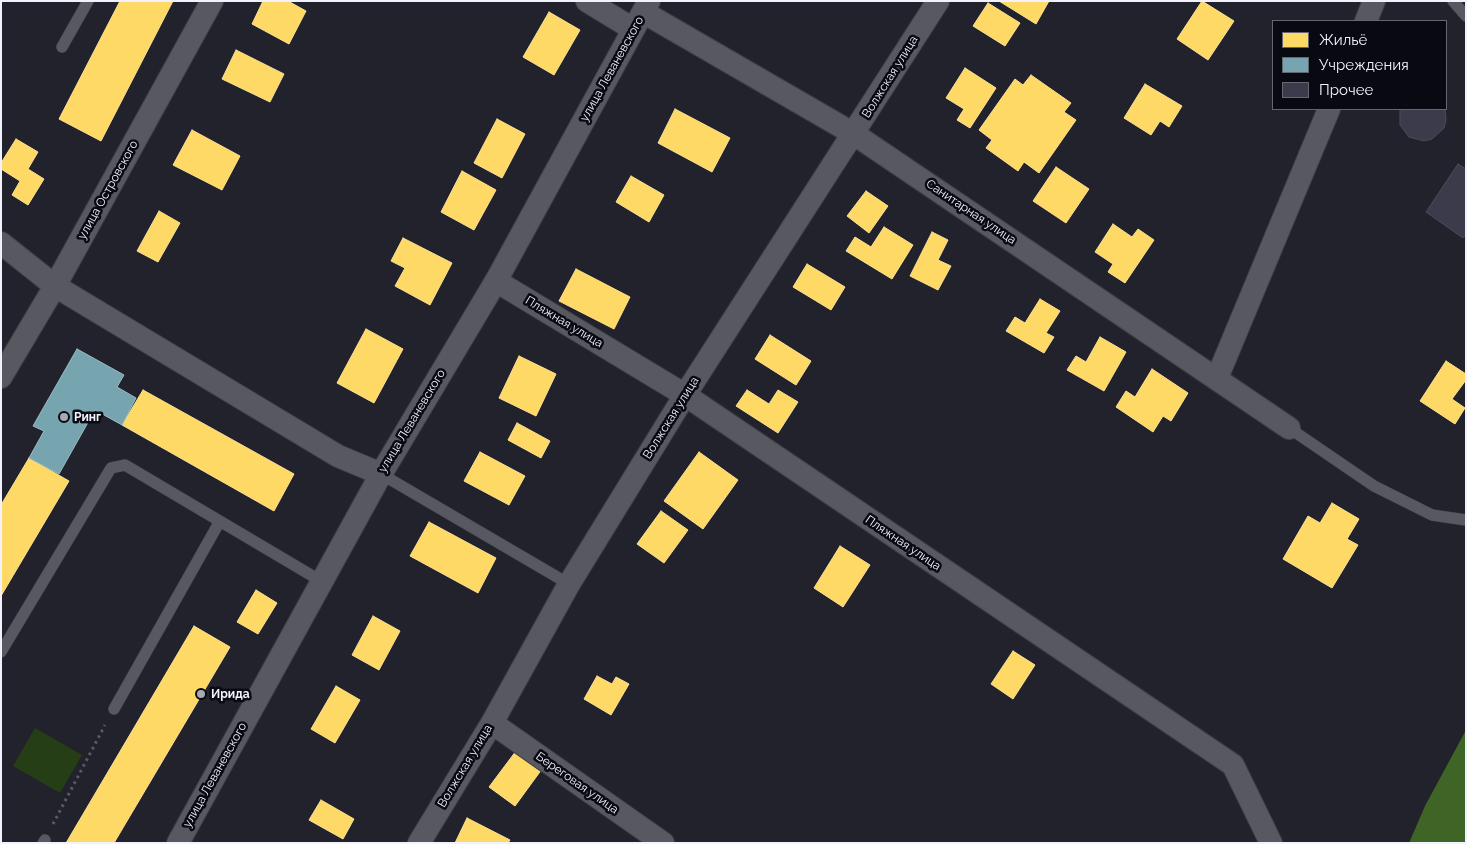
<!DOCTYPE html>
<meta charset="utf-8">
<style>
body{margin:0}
#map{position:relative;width:1467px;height:844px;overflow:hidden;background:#22222c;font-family:Raleway,sans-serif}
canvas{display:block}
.frame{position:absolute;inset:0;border:2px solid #f1f2fe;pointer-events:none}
.legend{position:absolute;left:1272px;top:20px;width:175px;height:90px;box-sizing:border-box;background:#090911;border:1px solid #666670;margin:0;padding:6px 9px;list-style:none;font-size:15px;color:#f1f2fe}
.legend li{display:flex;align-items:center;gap:10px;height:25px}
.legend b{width:25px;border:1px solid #666670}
</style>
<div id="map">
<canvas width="1467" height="844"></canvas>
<div class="frame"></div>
<ul class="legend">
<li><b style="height:14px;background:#ffd966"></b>Жильё</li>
<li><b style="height:14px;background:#76a5af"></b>Учреждения</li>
<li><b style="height:14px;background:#3b3b4c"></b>Прочее</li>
</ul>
</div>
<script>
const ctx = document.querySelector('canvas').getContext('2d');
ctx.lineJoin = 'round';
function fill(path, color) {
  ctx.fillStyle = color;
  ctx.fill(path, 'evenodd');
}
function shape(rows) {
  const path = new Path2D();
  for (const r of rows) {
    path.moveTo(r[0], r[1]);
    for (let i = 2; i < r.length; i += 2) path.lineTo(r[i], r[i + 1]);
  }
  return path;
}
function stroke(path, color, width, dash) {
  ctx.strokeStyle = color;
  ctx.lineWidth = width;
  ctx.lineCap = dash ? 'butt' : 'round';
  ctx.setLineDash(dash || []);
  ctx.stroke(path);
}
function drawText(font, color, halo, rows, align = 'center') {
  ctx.font = font + ' Raleway,sans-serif';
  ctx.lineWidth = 5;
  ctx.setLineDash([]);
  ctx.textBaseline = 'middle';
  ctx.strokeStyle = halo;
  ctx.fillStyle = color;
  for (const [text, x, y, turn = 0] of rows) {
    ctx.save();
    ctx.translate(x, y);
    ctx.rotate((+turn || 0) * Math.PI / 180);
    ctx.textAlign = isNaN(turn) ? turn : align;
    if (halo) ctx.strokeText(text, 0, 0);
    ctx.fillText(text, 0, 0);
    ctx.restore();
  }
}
const green = shape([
 [35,728,82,755,60,793,13,766]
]);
const water = shape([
 [1466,730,1466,843,1409,843,1425,806]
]);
const homes = shape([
 [120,1,173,1,101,141,59,119,120,1],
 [263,1,288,1,306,11,289,44,252,24,263,1],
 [999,1,1049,1,1036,24,999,1],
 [1202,1,1234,21,1208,60,1177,39,1202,1],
 [988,3,1020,23,1005,46,973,26,988,3],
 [549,12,580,30,554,75,523,57,549,12],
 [236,50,284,74,270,102,222,79,236,50],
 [965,68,996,88,970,128,957,120,964,109,946,98,965,68],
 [1031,75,1071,103,1064,112,1076,120,1039,173,1024,162,1018,171,986,148,992,140,979,130,1015,79,1023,85,1031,75],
 [1145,84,1182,106,1169,127,1160,121,1151,135,1124,118,1145,84],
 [675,109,730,138,712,172,658,143,675,109],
 [497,119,525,134,502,178,474,163,497,119],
 [192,130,240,156,222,190,173,165,192,130],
 [16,139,38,152,28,169,44,179,28,205,12,195,20,181,1,169,1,163,16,139],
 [1056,167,1089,189,1066,223,1033,201,1056,167],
 [462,171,496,190,474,230,441,212,462,171],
 [631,176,664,195,649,222,616,202,631,176],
 [866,191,888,206,869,233,847,216,866,191],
 [159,211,180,223,158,262,137,251,159,211],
 [1113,224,1132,237,1138,229,1154,240,1125,283,1108,272,1113,264,1095,252,1113,224],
 [884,227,913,245,892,279,846,251,855,237,871,247,884,227],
 [932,232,948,240,938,260,951,266,938,290,910,276,932,232],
 [403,238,452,263,430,305,395,286,405,268,391,261,403,238],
 [807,264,845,287,831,310,793,287,807,264],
 [576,269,630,297,614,329,559,301,576,269],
 [1040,299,1060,311,1046,333,1054,337,1044,353,1006,331,1015,317,1025,323,1040,299],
 [366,329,403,349,374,403,337,383,366,329],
 [770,335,811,361,796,385,755,359,770,335],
 [1100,337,1126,352,1104,391,1067,370,1076,356,1086,362,1100,337],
 [519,356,556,374,536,416,499,398,519,356],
 [1446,361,1466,374,1466,380,1452,399,1465,408,1455,424,1420,401,1446,361],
 [1152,369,1188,393,1171,421,1163,416,1153,432,1116,407,1126,391,1135,397,1152,369],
 [143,390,294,474,274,511,122,425,143,390],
 [747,390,769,404,778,390,798,402,778,433,736,406,747,390],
 [517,423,550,441,541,458,508,440,517,423],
 [480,452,525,476,509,505,464,481,480,452],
 [699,452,738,480,703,529,664,501,699,452],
 [29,458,69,481,1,596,1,505,29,458],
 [1332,503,1359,519,1347,539,1358,545,1332,588,1283,559,1308,516,1320,523,1332,503],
 [661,511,688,530,664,563,637,544,661,511],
 [429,522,496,558,478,593,410,556,429,522],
 [840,546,870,565,843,607,814,588,840,546],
 [256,590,277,603,258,634,237,622,256,590],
 [373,616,400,631,379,670,352,655,373,616],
 [194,626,230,647,114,843,66,843,194,626],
 [1013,651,1035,665,1013,699,991,684,1013,651],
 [597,676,612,684,616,677,629,684,611,715,584,699,597,676],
 [336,686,360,700,335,743,311,729,336,686],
 [516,751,542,769,515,806,489,787,516,751],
 [321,800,354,819,343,839,309,820,321,800],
 [467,818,510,840,508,843,455,843,467,818]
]);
const public = shape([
 [77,349,124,375,117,387,136,398,122,425,95,410,59,474,29,458,44,431,33,426,77,349]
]);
const building = shape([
 [1400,109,1445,109,1446,120,1444,128,1432,139,1424,141,1409,137,1400,125,1400,109],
 [1458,164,1466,169,1466,234,1463,238,1426,212,1458,164]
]);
const path = shape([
 [53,824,105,725]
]);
const service = shape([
 [1453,1,1466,16],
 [62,47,88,1],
 [1289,428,1374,486,1432,515,1466,520],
 [381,474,569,584],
 [1,652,111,468,125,465,321,581],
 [114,709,220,521],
 [43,843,45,840]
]);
const minor = shape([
 [587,1,633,29],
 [643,12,854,134,1289,428],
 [1366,21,1374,1],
 [1,243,55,286,338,456,381,474],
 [496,281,685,395,1233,765,1271,843],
 [1,377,55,286,212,1],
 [1217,378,1329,109],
 [492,723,663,843],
 [178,843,381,474,496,281,649,1],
 [419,843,492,723,569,584,685,395,938,1]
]);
const markers = [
 [64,417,5,"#a9a9b4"],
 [201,694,5,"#a9a9b4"]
];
const streetNames = [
 ["улица Леваневского",612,69,-61],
 ["Волжская улица",890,77,-58],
 ["улица Островского",108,190,-61],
 ["Санитарная улица",971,212,34],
 ["Пляжная улица",564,322,31],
 ["Волжская улица",671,418,-58],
 ["улица Леваневского",412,421,-59],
 ["Пляжная улица",903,543,34],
 ["Волжская улица",465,766,-59],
 ["улица Леваневского",215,775,-61],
 ["Береговая улица",577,783,35]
];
const poiNames = [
 ["Ринг",74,417],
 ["Ирида",211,694]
];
fill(green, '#253e16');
fill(water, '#3f6526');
fill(homes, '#ffd966');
stroke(homes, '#fbe094', 1);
fill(public, '#76a5af');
stroke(public, '#9bbcc7', 1);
fill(building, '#3b3b4c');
stroke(building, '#4b4c54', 1);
stroke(service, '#3d3e46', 12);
stroke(minor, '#3d3e46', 24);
stroke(path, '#5a5b62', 3, [2.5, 4]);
stroke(service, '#585861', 11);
stroke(minor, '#585861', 22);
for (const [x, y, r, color] of markers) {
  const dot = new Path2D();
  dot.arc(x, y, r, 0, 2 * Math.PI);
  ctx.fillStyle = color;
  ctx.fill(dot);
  stroke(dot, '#090911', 2);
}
drawText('12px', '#f1f2fe', '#090911', streetNames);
drawText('bold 12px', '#f1f2fe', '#090911', poiNames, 'left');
</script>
